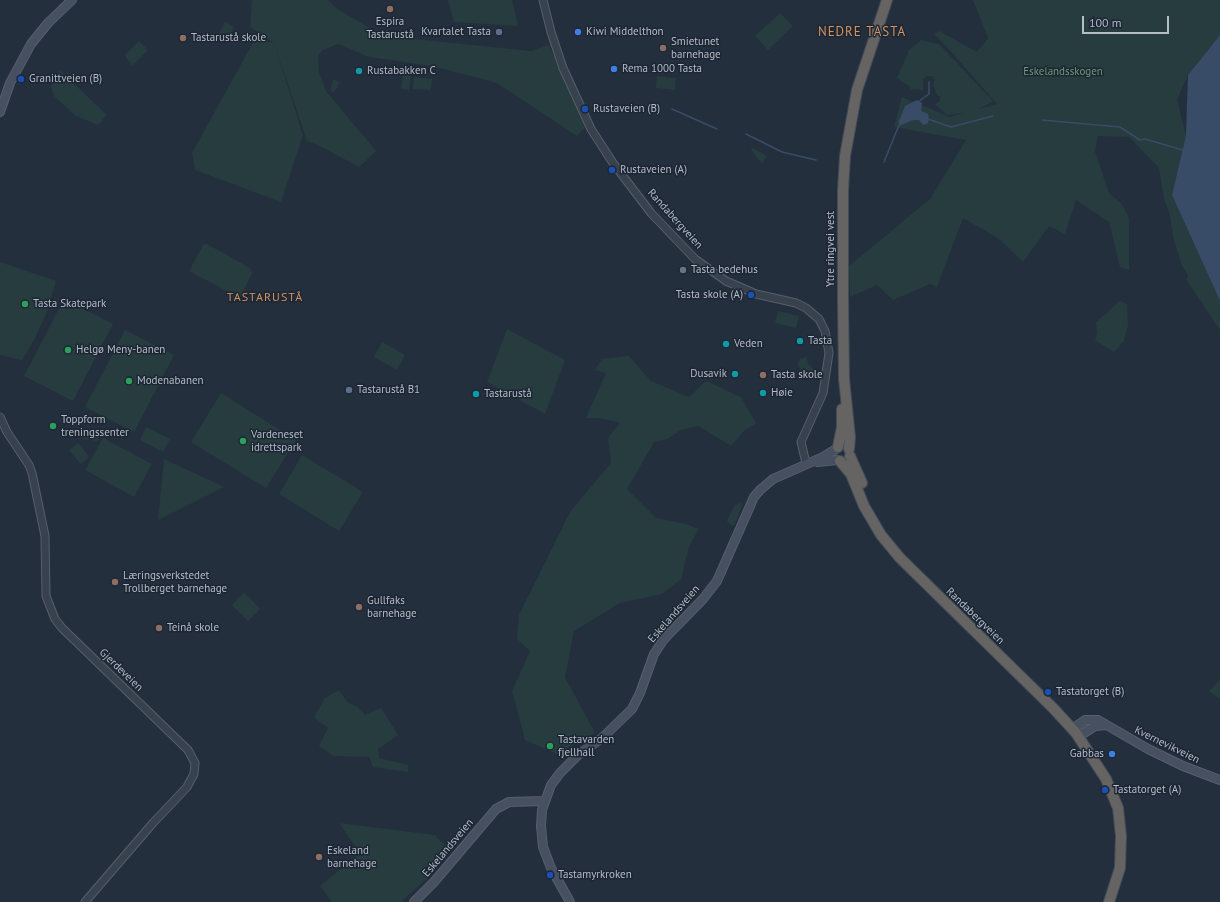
<!DOCTYPE html>
<meta charset="utf-8">
<style>
body{margin:0}
#map{position:relative;width:1220px;height:902px;overflow:hidden;background:#242f3e;font-family:"PT Sans",sans-serif}
canvas{display:block}
.scale{position:absolute;left:1082px;top:16px;width:87px;height:18px;box-sizing:border-box;border:2px solid #b4bcc9;border-top:0;padding-left:5px;font-size:12px;line-height:14px;white-space:nowrap;color:#b4bcc9;-webkit-text-stroke:3px #1d2633;paint-order:stroke}
</style>
<div id="map">
<canvas width="1220" height="902"></canvas>
<div class="scale">100 m</div>
</div>
<script>
const ctx = document.querySelector('canvas').getContext('2d');
ctx.lineJoin = 'round';
function fill(path, color) {
  ctx.fillStyle = color;
  ctx.fill(path, 'evenodd');
}
function shape(rows) {
  const path = new Path2D();
  for (const r of rows) {
    path.moveTo(r[0], r[1]);
    for (let i = 2; i < r.length; i += 2) path.lineTo(r[i], r[i + 1]);
  }
  return path;
}
function stroke(path, color, width, dash) {
  ctx.strokeStyle = color;
  ctx.lineWidth = width;
  ctx.lineCap = dash ? 'butt' : 'round';
  ctx.setLineDash(dash || []);
  ctx.stroke(path);
}
function drawText(font, color, halo, rows, align = 'center') {
  ctx.font = font + ' "PT Sans",sans-serif';
  ctx.lineWidth = 3;
  ctx.setLineDash([]);
  ctx.textBaseline = 'middle';
  ctx.strokeStyle = halo;
  ctx.fillStyle = color;
  for (const [text, x, y, turn = 0] of rows) {
    ctx.save();
    ctx.translate(x, y);
    ctx.rotate((+turn || 0) * Math.PI / 180);
    ctx.textAlign = isNaN(turn) ? turn : align;
    if (halo) ctx.strokeText(text, 0, 0);
    ctx.fillText(text, 0, 0);
    ctx.restore();
  }
}
const green = shape([
 [252,0,328,0,336,8,378,33,394,37,531,51,549,45,585,127,577,136,497,83,432,66,369,57,338,44,323,50,318,56,319,73,326,91,376,151,359,167,318,145,307,141,274,43,303,135,281,202,195,170,192,153,255,39,274,43,250,27],
 [448,0,512,0,518,26,454,22],
 [973,0,1220,0,1220,35,1188,75,1177,100,1186,135,1172,195,1220,301,1220,330,1186,279,1188,276,1181,263,1174,240,1169,212,1164,199,1159,168,1129,137,1098,136,1095,152,1109,193,1122,204,1129,218,1129,270,1120,267,1109,222,1076,200,1065,234,1049,226,1023,262,998,238,963,218,937,287,930,284,893,300,877,285,850,297,849,266,930,199,966,140,894,127,902,97,950,117,964,113,947,115,935,104,940,101,940,97,937,95,933,85,934,79,932,76,927,76,923,79,923,92,919,89,911,90,909,86,897,78,909,50,921,40,939,44,993,101,979,109,997,104,945,45,934,34,939,31,977,52,988,38],
 [780,13,793,26,768,50,755,36],
 [225,22,234,27,226,42,217,37],
 [139,41,148,50,132,66,125,55],
 [60,70,107,115,98,125,76,116,54,96,51,86],
 [403,75,411,76,409,90,401,89],
 [657,76,676,78,675,90,656,88],
 [414,77,432,79,431,90,413,89],
 [333,79,340,83,333,93,331,89],
 [753,148,767,156,762,164,751,150],
 [207,244,250,268,252,273,240,298,189,271,203,245],
 [0,262,56,281,47,312,34,340,22,360,0,355],
 [64,299,113,324,73,401,24,376],
 [1120,301,1127,304,1128,325,1124,341,1114,352,1095,340,1097,333,1096,322],
 [778,311,799,316,796,328,775,323],
 [507,329,565,360,545,414,487,382],
 [125,330,174,355,134,432,85,407],
 [382,342,405,355,397,370,374,357],
 [629,356,651,381,689,397,706,381,741,397,756,423,744,431,731,446,698,426,681,430,667,439,654,442,627,489,656,518,686,524,699,529,689,546,681,579,662,594,620,603,574,631,565,677,595,733,557,754,525,740,512,691,530,651,517,639,519,615,570,512,611,463,608,438,620,423,600,418,586,418,606,373,595,370,602,359],
 [806,357,809,365,815,371,814,377,807,378,797,364,800,359],
 [221,393,296,440,266,488,191,442],
 [146,427,170,439,163,452,140,440],
 [80,429,98,430,98,441,80,439],
 [103,438,152,464,134,497,85,470],
 [78,443,89,457,81,464,69,450],
 [302,455,363,492,339,531,279,494],
 [164,459,224,487,158,520],
 [741,503,742,505,735,524,732,526,727,521,735,505],
 [244,592,260,609,248,621,232,605],
 [1220,680,1220,699,1209,691],
 [339,690,348,703,358,707,365,715,381,708,398,735,378,749,379,758,408,765,408,772,373,767,369,757,334,756,319,746,328,728,314,717,325,698],
 [339,823,435,835,445,845,438,868,401,902,332,902,320,886,360,853]
]);
const water = shape([
 [1220,35,1220,301,1172,195,1186,135,1188,75],
 [917,100,922,103,921,111,928,114,929,120,927,124,923,125,919,120,913,120,899,126,899,121,905,106]
]);
const stream = shape([
 [918,102,929,94,929,82],
 [672,109,717,129],
 [928,119,951,127,993,116],
 [1042,120,1120,127,1140,140,1145,139,1183,150],
 [746,134,782,152,816,160],
 [884,162,899,125]
]);
const tertiary = shape([
 [543,0,551,32,563,68,591,129,613,163,651,213,695,259,726,281,756,294,796,303,806,308,819,319,825,331,829,353,823,393,801,442,806,463],
 [0,417,7,432,29,465,32,473,45,536,46,596,55,619,62,628,188,750,195,763,194,774,187,787,153,823,85,902]
]);
const secondary = shape([
 [0,112,10,83,31,44,48,23,72,0],
 [817,462,838,460],
 [1072,729,1085,720,1098,720,1148,749,1183,766,1220,780],
 [1078,737,1095,726,1106,725],
 [414,902,434,882,496,809,509,802,544,801],
 [570,902,551,868,543,847,541,826,542,810,551,785,560,773,578,755,602,738,632,709,640,693,654,654,664,639,703,599,717,581,754,497,760,490,773,479,823,457,836,449]
]);
const trunk = shape([
 [838,447,842,427,842,409],
 [849,449,850,437,844,379,843,300,843,190,845,156,857,90,887,0],
 [850,456,862,483],
 [840,461,851,474,864,506,881,535,900,558,1053,708,1076,733,1106,779,1118,808,1121,836,1120,868,1109,902]
]);
const markers = [
 [390,9,4,"#8d6e63"],
 [499,32,4,"#5c6f8a"],
 [578,32,4,"#3f7fe0"],
 [183,38,4,"#8d6e63"],
 [663,48,4,"#8d6e63"],
 [614,69,4,"#3f7fe0"],
 [359,71,4,"#0f9aa8"],
 [21,79,4,"#1a4fb4"],
 [585,109,4,"#1a4fb4"],
 [612,170,4,"#1a4fb4"],
 [683,270,4,"#6b7280"],
 [751,295,4,"#1a4fb4"],
 [25,304,4,"#2e9e5b"],
 [800,341,4,"#0f9aa8"],
 [726,344,4,"#0f9aa8"],
 [68,350,4,"#2e9e5b"],
 [735,374,4,"#0f9aa8"],
 [763,375,4,"#8d6e63"],
 [129,381,4,"#2e9e5b"],
 [349,390,4,"#5c6f8a"],
 [763,393,4,"#0f9aa8"],
 [476,394,4,"#0f9aa8"],
 [53,426,4,"#2e9e5b"],
 [243,441,4,"#2e9e5b"],
 [115,582,4,"#8d6e63"],
 [359,607,4,"#8d6e63"],
 [159,628,4,"#8d6e63"],
 [1048,692,4,"#1a4fb4"],
 [550,746,4,"#2e9e5b"],
 [1112,754,4,"#3f7fe0"],
 [1105,790,4,"#1a4fb4"],
 [319,857,4,"#8d6e63"],
 [550,875,4,"#1a4fb4"]
];
const poiNames = [
 ["Espira",390,22,"center"],
 ["Tastarustå",390,35,"center"],
 ["Kvartalet Tasta",491,32,"right"],
 ["Kiwi Middelthon",586,32],
 ["Tastarustå skole",191,38],
 ["Smietunet",671,42],
 ["barnehage",671,55],
 ["Rema 1000 Tasta",622,69],
 ["Rustabakken C",367,71],
 ["Granittveien (B)",29,79],
 ["Rustaveien (B)",593,109],
 ["Rustaveien (A)",620,170],
 ["Tasta bedehus",691,270],
 ["Tasta skole (A)",743,295,"right"],
 ["Tasta Skatepark",33,304],
 ["Tasta",808,341],
 ["Veden",734,344],
 ["Helgø Meny-banen",76,350],
 ["Dusavik",727,374,"right"],
 ["Tasta skole",771,375],
 ["Modenabanen",137,381],
 ["Tastarustå B1",357,390],
 ["Høie",771,393],
 ["Tastarustå",484,394],
 ["Toppform",61,420],
 ["treningssenter",61,433],
 ["Vardeneset",251,435],
 ["idrettspark",251,448],
 ["Læringsverkstedet",123,576],
 ["Trollberget barnehage",123,589],
 ["Gullfaks",367,601],
 ["barnehage",367,614],
 ["Teinå skole",167,628],
 ["Tastatorget (B)",1056,692],
 ["Tastavarden",558,740],
 ["fjellhall",558,753],
 ["Gabbas",1104,754,"right"],
 ["Tastatorget (A)",1113,790],
 ["Eskeland",327,851],
 ["barnehage",327,864],
 ["Tastamyrkroken",558,875]
];
const parkNames = [
 ["Eskelandsskogen",1063,72]
];
const streetNames = [
 ["Randabergveien",675,219,48],
 ["Ytre ringvei vest",831,249,-90],
 ["Eskelandsveien",674,614,-49],
 ["Randabergveien",975,616,44],
 ["Gjerdeveien",121,670,44],
 ["Kvernevikveien",1167,745,26],
 ["Eskelandsveien",448,848,-50]
];
const neighbourhoodNames = [
 ["TASTARUSTÅ",265,298]
];
const quarterNames = [
 ["NEDRE TASTA",862,32]
];
fill(green, '#263c3f');
fill(water, '#394c67');
stroke(stream, '#394c67', 1.5);
stroke(tertiary, '#565f6c', 9);
stroke(secondary, '#565f6c', 10);
stroke(trunk, '#434c59', 12);
stroke(tertiary, '#38414e', 7);
stroke(secondary, '#465061', 8);
stroke(trunk, '#656462', 10);
for (const [x, y, r, color] of markers) {
  const dot = new Path2D();
  dot.arc(x, y, r, 0, 2 * Math.PI);
  ctx.fillStyle = color;
  ctx.fill(dot);
  stroke(dot, '#1d2633', 1.5);
}
drawText('11px', '#b4bcc9', '#1d2633', poiNames, 'left');
drawText('11px', '#6b9a76', '#1d2633', parkNames);
drawText('11px', '#b4bcc9', '#1d2633', streetNames);
ctx.letterSpacing = '1px';
drawText('12px', '#d59563', '#1d2633', neighbourhoodNames);
ctx.letterSpacing = '0px';
ctx.letterSpacing = '1px';
drawText('13px', '#d59563', '#1d2633', quarterNames);
ctx.letterSpacing = '0px';
</script>
